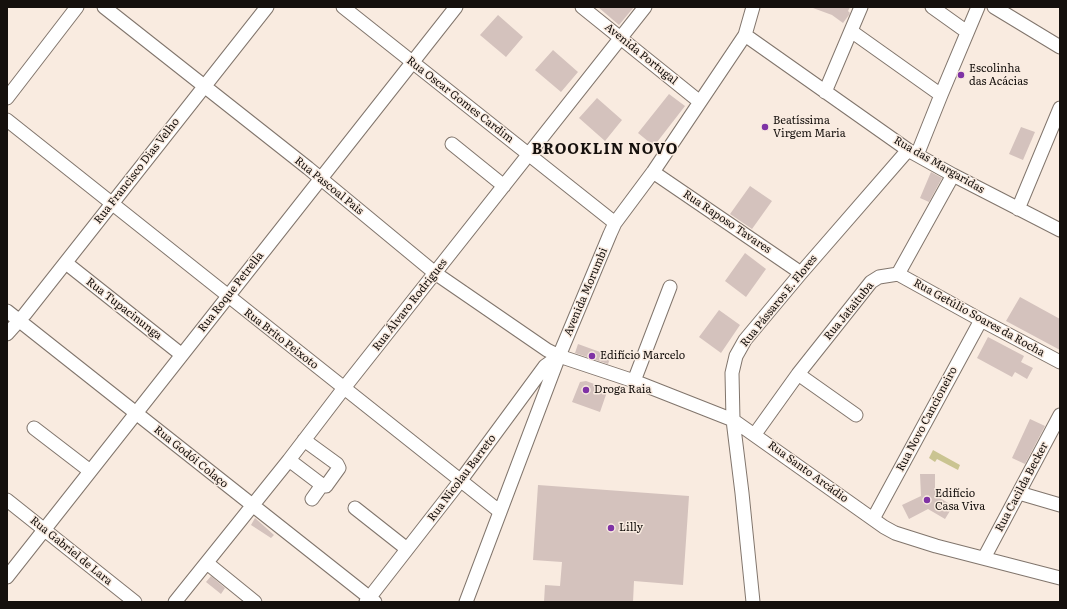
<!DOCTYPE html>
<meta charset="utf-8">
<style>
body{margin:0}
#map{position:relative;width:1067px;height:609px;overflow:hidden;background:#f9ebe0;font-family:Literata,serif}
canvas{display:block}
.frame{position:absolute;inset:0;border:8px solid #15100d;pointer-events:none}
</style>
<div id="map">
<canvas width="1067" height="609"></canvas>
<div class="frame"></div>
</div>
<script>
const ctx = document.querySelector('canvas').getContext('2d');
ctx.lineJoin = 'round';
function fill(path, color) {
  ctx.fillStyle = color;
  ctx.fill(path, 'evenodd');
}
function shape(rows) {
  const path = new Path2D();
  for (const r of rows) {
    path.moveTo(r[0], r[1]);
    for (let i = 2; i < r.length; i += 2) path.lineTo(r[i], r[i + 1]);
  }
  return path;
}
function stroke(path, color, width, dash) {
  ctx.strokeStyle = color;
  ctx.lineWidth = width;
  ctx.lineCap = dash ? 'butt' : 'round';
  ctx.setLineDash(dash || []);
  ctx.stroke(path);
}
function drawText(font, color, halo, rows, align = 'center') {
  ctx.font = font + ' Literata,serif';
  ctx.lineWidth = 3;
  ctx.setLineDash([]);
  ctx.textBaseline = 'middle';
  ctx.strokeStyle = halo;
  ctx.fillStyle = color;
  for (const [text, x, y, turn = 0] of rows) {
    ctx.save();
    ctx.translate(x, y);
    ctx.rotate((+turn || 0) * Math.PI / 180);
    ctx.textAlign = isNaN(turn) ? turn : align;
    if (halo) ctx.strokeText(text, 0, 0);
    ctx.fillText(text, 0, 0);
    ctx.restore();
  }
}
const water = shape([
 [933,450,960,465,958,470,937,459,935,462,929,458]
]);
const building = shape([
 [598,7,634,7,619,25],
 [813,7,850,7,848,11,850,13,849,15,843,23,832,15,813,8],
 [498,15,523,37,506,57,480,35],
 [553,50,578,72,561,92,535,70],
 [669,94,685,106,654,146,638,133],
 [597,98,622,120,605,141,579,118],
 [1021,127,1035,132,1023,160,1009,154],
 [931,172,942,178,929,202,920,198],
 [750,186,772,201,752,229,730,214],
 [745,253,766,269,746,297,725,281],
 [1020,297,1060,319,1060,350,1006,321],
 [719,310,740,325,721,353,699,337],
 [988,337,1024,356,1021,362,1033,368,1027,379,1015,372,1012,377,977,358],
 [578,344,611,356,608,364,575,353],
 [586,381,608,389,600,412,572,402,580,382],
 [1030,419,1045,426,1025,464,1012,458],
 [920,474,935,474,935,495,953,506,945,519,928,509,909,519,902,505,921,496],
 [538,485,689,496,683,585,634,581,633,602,544,602,545,585,560,586,562,562,533,560],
 [255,518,274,535,271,538,251,525],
 [211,576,225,588,221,594,206,582]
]);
const minor = shape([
 [104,7,308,168,435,273,547,350,559,356,634,381,733,420,884,527,895,533,936,546,1060,578],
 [343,7,615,223],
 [582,7,700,102],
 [932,7,967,32],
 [994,7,1060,47],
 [851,31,941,95],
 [745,35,908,150,953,175,1060,230],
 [825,92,861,7],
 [7,98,77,7],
 [7,120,499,511],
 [452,144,504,186],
 [917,155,941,95,978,7],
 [653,172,801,273],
 [1018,209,1060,108],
 [66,263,182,355],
 [898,274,981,320,1060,362],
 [7,311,375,602],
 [7,334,25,314,267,7],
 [798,374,856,415],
 [634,381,670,287],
 [34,428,90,471],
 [755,434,798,374,871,282,879,277,898,274,953,175],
 [304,440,337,464,339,468,326,486,322,485,312,499],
 [289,460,322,485],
 [1019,493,1060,505],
 [7,500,135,602],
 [355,508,407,549],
 [873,519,981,320],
 [984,558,1060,415],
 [207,563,255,602],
 [7,577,456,7],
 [175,602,289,460,344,388,645,7],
 [366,602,461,480,545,366,559,356],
 [466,602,559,356,610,234,615,223,653,172,745,35,753,7],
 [753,602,742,493,733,420,732,373,736,356,745,340,801,273,908,150]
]);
const markers = [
 [961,75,4,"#7f33a5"],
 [765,127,4,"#7f33a5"],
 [592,356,4,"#7f33a5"],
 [586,390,4,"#7f33a5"],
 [927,500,4,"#7f33a5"],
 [611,528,4,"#7f33a5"]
];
const streetNames = [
 ["Avenida Portugal",641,54,39],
 ["Rua Oscar Gomes Cardim",460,100,38],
 ["Rua das Margaridas",939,165,30],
 ["Rua Francisco Dias Velho",137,171,-52],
 ["Rua Pascoal Pais",329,186,39],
 ["Rua Raposo Tavares",727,222,34],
 ["Rua Roque Petrella",231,292,-52],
 ["Avenida Morumbi",586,292,-67],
 ["Rua Pássaros E. Flores",779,301,-51],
 ["Rua Álvaro Rodrigues",410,305,-52],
 ["Rua Tupacinunga",124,309,38],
 ["Rua Jataituba",849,311,-51],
 ["Rua Getúlio Soares da Rocha",979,318,29],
 ["Rua Brito Peixoto",281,339,38],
 ["Rua Novo Cancioneiro",927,419,-62],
 ["Rua Godói Colaço",191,457,39],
 ["Rua Santo Arcádio",808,472,36],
 ["Rua Nicolau Barreto",462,478,-53],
 ["Rua Cacilda Becker",1022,487,-62],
 ["Rua Gabriel de Lara",71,551,39]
];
const poiNames = [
 ["Escolinha",969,69],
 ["das Acácias",969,82],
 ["Beatíssima",773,121],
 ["Virgem Maria",773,134],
 ["Edifício Marcelo",600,356],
 ["Droga Raia",594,390],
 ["Edifício",935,494],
 ["Casa Viva",935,507],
 ["Lilly",619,528]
];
const districtNames = [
 ["BROOKLIN NOVO",605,150]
];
fill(water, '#cac491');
fill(building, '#d4c2bd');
stroke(minor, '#81756c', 15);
stroke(minor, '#fff', 13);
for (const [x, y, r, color] of markers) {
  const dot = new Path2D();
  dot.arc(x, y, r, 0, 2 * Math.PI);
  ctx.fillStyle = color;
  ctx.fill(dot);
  stroke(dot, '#f9ebe0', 1.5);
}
drawText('11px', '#15100d', '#f9ebe0', streetNames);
drawText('11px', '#15100d', '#f9ebe0', poiNames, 'left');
ctx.letterSpacing = '1px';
drawText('bold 15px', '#15100d', '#f9ebe0', districtNames);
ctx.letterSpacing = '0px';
</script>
